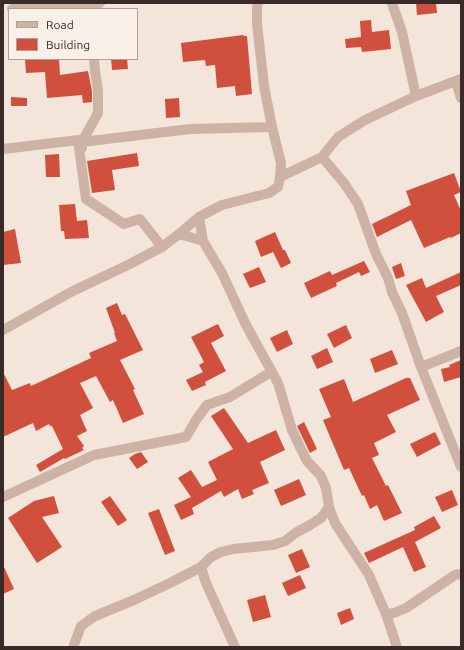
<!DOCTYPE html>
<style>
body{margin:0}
#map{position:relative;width:464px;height:650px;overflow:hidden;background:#f4e5db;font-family:Ubuntu,sans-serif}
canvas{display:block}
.frame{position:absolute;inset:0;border:4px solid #382b27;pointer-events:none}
.legend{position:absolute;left:8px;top:8px;width:130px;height:52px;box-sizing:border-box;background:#fbf0e8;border:1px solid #ada19b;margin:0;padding:5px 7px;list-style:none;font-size:12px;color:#382b27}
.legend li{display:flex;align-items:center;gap:8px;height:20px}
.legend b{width:20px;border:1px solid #ada19b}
</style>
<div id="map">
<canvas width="464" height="650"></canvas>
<div class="frame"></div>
<ul class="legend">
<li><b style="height:5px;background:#cdb3a5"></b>Road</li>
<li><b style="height:11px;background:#d0503d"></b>Building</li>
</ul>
</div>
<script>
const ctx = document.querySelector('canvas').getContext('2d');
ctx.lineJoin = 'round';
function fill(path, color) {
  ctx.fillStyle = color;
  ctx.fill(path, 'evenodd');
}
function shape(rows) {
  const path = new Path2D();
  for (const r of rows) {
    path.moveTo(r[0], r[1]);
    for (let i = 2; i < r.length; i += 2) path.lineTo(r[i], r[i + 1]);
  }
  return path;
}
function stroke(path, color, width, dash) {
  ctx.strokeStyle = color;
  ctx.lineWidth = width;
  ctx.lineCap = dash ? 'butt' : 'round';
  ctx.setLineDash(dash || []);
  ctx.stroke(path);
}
const building = shape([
 [416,3,436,3,437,13,417,15],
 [371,20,372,32,389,30,391,49,362,52,361,47,346,48,345,39,361,37,360,21],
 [243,35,244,36,247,36,252,94,236,96,235,86,217,88,215,65,206,66,205,60,183,62,181,43],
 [25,59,59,59,60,75,88,71,92,91,92,102,83,103,82,95,47,98,45,72,26,73],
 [111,59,127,59,128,69,112,70],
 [11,97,27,98,27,106,11,106],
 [179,98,180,117,166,118,165,99],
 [137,153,139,166,112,170,115,190,92,193,87,161],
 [59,154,60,177,46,177,45,155],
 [454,173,461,192,454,195,461,211,461,233,451,238,450,237,424,248,411,220,377,237,372,224,411,205,406,191],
 [75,204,77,221,87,220,89,238,65,239,64,231,61,231,59,205],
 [15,229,21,263,3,265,3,232],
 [275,232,283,250,285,250,291,263,281,268,273,252,261,257,255,241],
 [364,261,370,272,361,276,359,272,336,283,337,286,311,298,304,283,330,271,332,275],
 [401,263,405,276,396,279,392,267],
 [259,267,266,282,250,288,243,274],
 [461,272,461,285,436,296,444,312,426,322,406,285,422,278,426,288],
 [117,303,122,315,125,314,143,350,120,360,135,389,133,390,144,414,123,423,113,400,110,402,96,376,80,383,93,408,80,415,87,431,77,436,84,446,82,448,84,450,65,459,64,458,40,472,36,465,63,449,52,426,50,426,49,424,36,431,33,423,3,437,3,372,12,390,30,383,31,386,91,358,89,353,117,341,114,333,115,333,106,308],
 [218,324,224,336,211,343,226,371,205,382,206,385,192,391,186,380,203,372,199,365,204,362,191,337],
 [346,325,352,338,334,348,327,334],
 [287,330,293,344,277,352,270,338],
 [327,348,333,362,317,369,311,356],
 [392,350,398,364,375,373,370,359],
 [461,360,461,377,444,382,441,369,450,367,449,365],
 [406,378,410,378,420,400,387,415,396,432,374,443,379,455,372,458,386,486,388,485,402,513,384,521,377,505,370,509,364,495,362,496,349,468,344,470,323,420,331,417,319,389,344,379,353,402],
 [224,408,248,443,276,430,285,450,260,462,269,483,252,490,254,494,242,499,238,489,224,497,221,491,192,508,194,514,181,520,174,505,191,497,178,478,191,470,202,487,217,480,208,462,233,449,211,416],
 [304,422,317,449,310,453,297,426],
 [435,432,441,444,417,457,410,444],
 [141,452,148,462,137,469,129,458,135,454],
 [299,479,306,495,281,506,274,490],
 [452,490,458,505,442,512,435,497],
 [54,496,59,513,42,517,62,547,37,563,8,518,34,501],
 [110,496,127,520,118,526,101,502],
 [159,509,175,551,165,555,148,513],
 [434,516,441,528,415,542,426,567,414,572,403,547,369,563,364,553,415,530,414,527],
 [302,549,310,567,296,573,288,555],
 [3,565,14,589,3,594],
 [300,575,306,588,288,596,282,583],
 [265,595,271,617,253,622,247,600],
 [350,608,354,619,341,625,337,613]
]);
const minor = shape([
 [392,3,402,32,416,96],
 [12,9,100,3],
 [456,81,461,98],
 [82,142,190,129,272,127],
 [82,148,82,142,98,113,98,91,95,71,94,59],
 [3,149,78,140,86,199,124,224,140,219,162,247],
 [322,157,344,183,358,204,376,254,388,278,392,292,402,313,421,367,461,467],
 [280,177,322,157,338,137,365,120,416,96,461,79],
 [199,217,203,241,222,273,245,323,278,383,292,430,300,447,307,461,321,476,326,488,329,507,335,523,369,575,386,614,397,647],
 [179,234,203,241],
 [3,330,71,292,130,264,162,247,179,234,199,217,222,205,269,193,278,187,280,177,281,163,272,127,264,86,257,24,257,7,258,3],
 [421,367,461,351],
 [3,497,94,455,186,437,196,420,207,405,230,397,271,372],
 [201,567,206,583,235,647],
 [386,614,394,613,406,608,455,575,461,574],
 [74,647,74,645,81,626,95,616,134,600,172,582,201,567,211,557,221,552,233,549,273,545,285,541,297,532,310,525,321,518,329,507]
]);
fill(building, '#d0503d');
stroke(minor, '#cdb3a5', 10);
</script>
